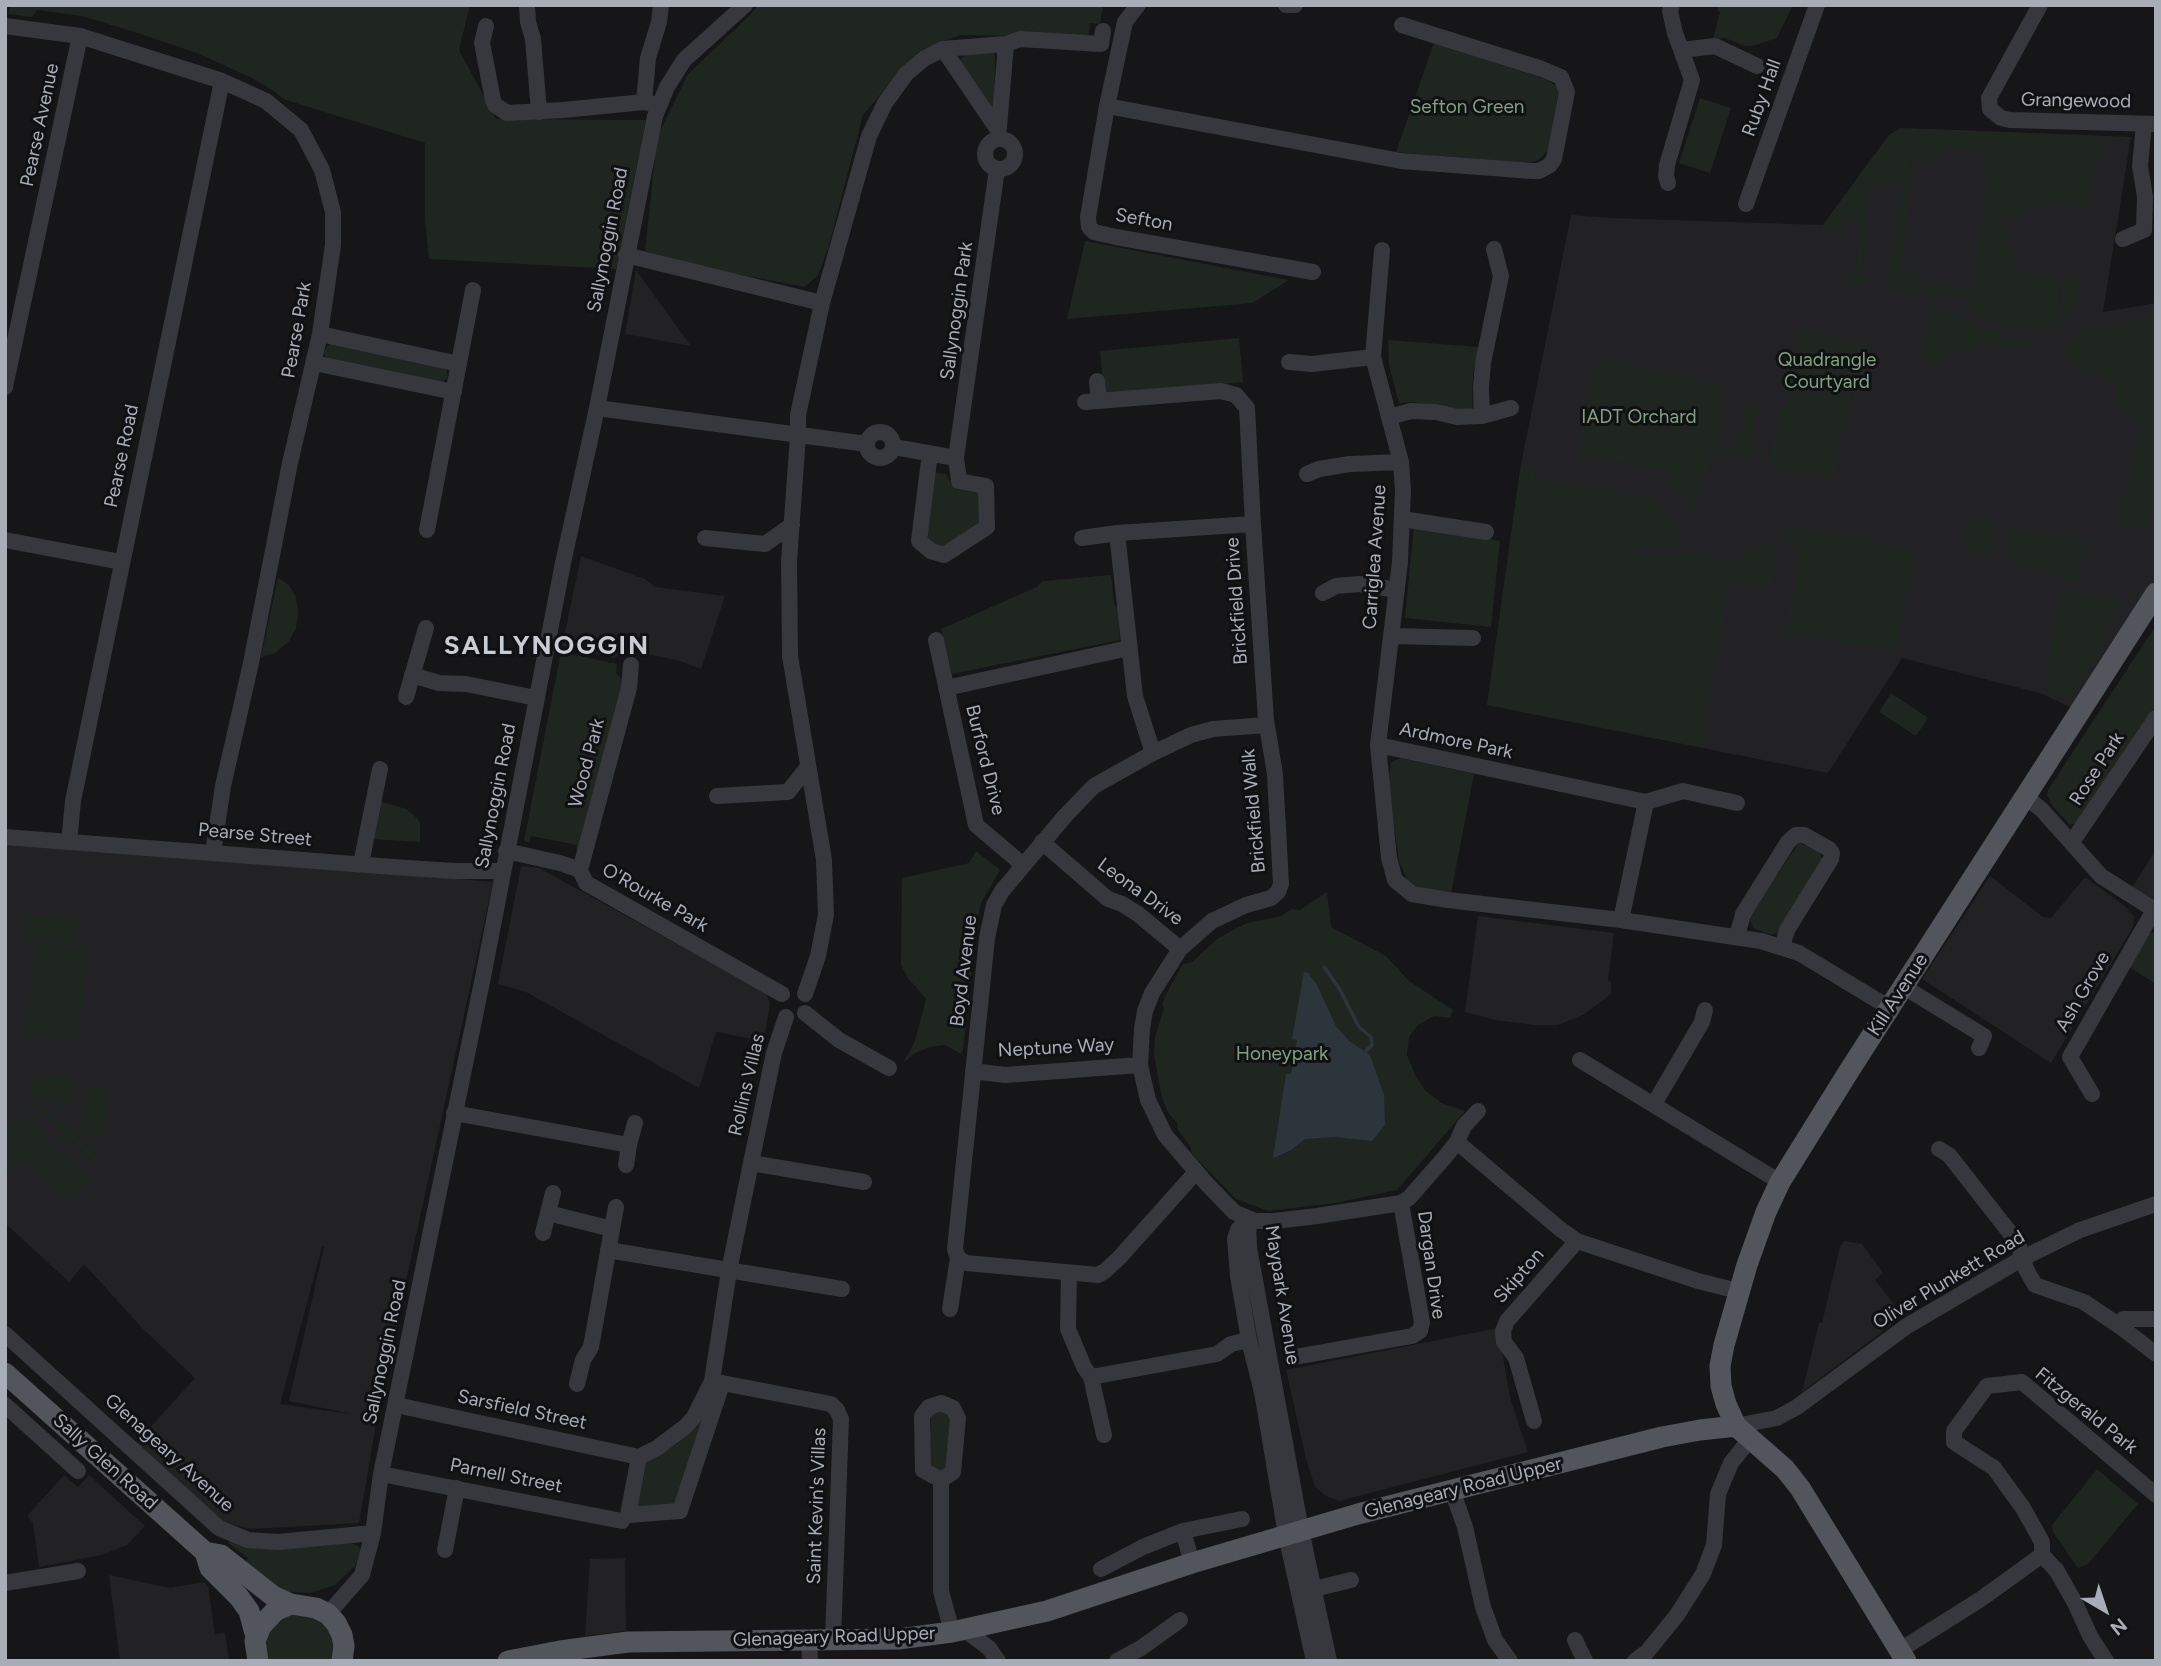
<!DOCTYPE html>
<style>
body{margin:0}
#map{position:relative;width:2161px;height:1666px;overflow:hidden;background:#161618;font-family:Figtree,sans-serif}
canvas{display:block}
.frame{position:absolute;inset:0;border:7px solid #a8adb8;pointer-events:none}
.north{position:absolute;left:2070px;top:1575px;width:70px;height:70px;-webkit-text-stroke:5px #111113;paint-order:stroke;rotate:141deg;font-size:19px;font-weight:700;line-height:28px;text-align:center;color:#a8adb8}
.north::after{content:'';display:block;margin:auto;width:24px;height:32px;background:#a8adb8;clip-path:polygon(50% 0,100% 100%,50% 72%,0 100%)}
</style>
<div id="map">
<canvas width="2161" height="1666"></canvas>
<div class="frame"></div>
<div class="north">N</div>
</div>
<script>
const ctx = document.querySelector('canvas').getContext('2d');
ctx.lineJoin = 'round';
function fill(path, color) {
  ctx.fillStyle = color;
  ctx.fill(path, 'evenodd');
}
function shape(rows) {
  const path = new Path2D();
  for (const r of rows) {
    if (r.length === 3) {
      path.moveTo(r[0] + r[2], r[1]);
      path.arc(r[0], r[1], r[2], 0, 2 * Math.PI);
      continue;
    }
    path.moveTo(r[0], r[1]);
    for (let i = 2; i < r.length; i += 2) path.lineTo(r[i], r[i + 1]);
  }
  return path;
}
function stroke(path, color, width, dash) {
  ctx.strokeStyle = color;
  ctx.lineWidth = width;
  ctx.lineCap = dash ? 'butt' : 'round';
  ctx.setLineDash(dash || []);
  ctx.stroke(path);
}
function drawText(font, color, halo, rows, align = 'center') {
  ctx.font = font + ' Figtree,sans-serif';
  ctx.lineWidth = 6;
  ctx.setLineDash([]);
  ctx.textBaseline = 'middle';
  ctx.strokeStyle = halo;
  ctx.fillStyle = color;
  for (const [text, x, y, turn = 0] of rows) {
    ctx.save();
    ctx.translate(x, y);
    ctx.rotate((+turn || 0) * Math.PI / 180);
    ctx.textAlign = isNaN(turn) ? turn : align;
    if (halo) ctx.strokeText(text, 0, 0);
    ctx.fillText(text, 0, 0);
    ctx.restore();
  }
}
const built = shape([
 [1901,128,2131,137,2103,312,2156,303,2156,593,2080,712,2043,694,1902,658,1828,773,1487,705,1521,464,1571,215,1611,218,1823,225,1889,135],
 [636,270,691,346,625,334],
 [581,556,645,579,655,587,725,596,701,669,680,661,632,651,614,658,562,646],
 [5,845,163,855,175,853,493,882,410,1263,377,1418,359,1523,251,1529,224,1522,136,1443,195,1378,143,1329,84,1264,69,1282,5,1223],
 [322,1247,324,1247,289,1401,357,1415,280,1404],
 [2156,850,2156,906,2130,891],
 [521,866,539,868,766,993,770,1003,764,1041,716,1032,699,1088,526,992,498,984],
 [1990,876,2043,917,2051,918,2085,877,2126,907,2134,917,2133,927,2051,1063,1922,979],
 [1478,916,1614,933,1608,980,1611,982,1611,994,1583,1015,1558,1025,1534,1025,1495,1020,1465,1012],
 [1844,1241,1862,1244,1883,1273,1875,1280,1903,1316,1802,1392,1819,1323,1822,1323,1840,1247],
 [1498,1328,1510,1398,1528,1452,1339,1501,1326,1496,1315,1487,1306,1459,1286,1370],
 [64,1475,78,1487,89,1475,145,1526,127,1545,102,1555,39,1567,33,1523,27,1516],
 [625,1558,626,1631,585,1636,590,1559],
 [109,1575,170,1588,205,1582,208,1586,215,1634,225,1633,229,1661,120,1661]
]);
const green = shape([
 [11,5,470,5,459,50,496,119,646,120,616,269,429,259,425,221,425,143,283,99,274,91,252,78,197,53,141,34,82,16,37,10,32,17,8,14],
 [758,5,1103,5,1100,24,1090,23,1088,37,960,35,923,49,902,69,863,115,828,249,818,275,805,287,711,269,645,251,657,137,688,74,749,16],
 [1720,5,1793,5,1777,38,1752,46,1745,46,1725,38,1713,39,1720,12,1717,10],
 [1434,43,1545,79,1556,86,1559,91,1548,150,1543,156,1537,161,1522,163,1396,152],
 [990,50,995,55,994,117,959,61,967,53],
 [1700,98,1731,108,1710,173,1679,163],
 [1901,128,2131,137,2130,139,2102,140,2087,204,2094,206,2093,210,2052,202,2051,208,2041,205,2039,209,2024,205,2017,219,2003,217,2001,231,2007,233,2004,250,2014,250,2014,253,2018,253,2015,266,2019,273,2024,274,2028,270,2060,280,2054,326,2034,329,2003,324,1965,308,1967,300,1938,292,1936,298,1926,296,1928,283,1974,288,1988,171,1983,170,1985,150,1940,145,1937,163,1912,161,1904,230,1907,230,1902,268,1921,271,1918,294,1885,289,1882,281,1889,282,1903,178,1871,189,1861,277,1868,279,1866,283,1863,284,1851,281,1849,271,1855,272,1863,222,1845,220,1842,233,1822,231,1823,225,1889,135],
 [1085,241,1289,280,1252,303,1067,319],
 [2066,274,2081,277,2075,311,2067,323,2058,325],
 [1932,311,1957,316,1985,330,2008,338,2035,341,2040,345,2003,350,1977,343,1973,354,1948,348,1945,359,1940,359,1936,366,1919,357],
 [2156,314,2156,493,2147,529,2117,523,2134,459,2144,430,2140,421,2116,404,2115,383,2057,354,2076,334],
 [1800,330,1872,344,1859,396,1851,394,1832,478,1770,465,1780,410,1786,410],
 [1239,338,1243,382,1104,395,1100,351],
 [1388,340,1479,347,1474,367,1472,390,1473,410,1456,411,1437,405,1413,402,1399,403,1389,365],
 [332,341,446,367,448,377,442,383,328,361,323,352],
 [1596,361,1624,364,1722,385,1720,397,1724,398,1715,447,1732,450,1731,454,1729,454,1728,458,1709,454,1705,475,1701,475,1694,514,1664,469,1578,456],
 [1746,402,1758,404,1749,458,1736,456],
 [1521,464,1536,466,1535,478,1647,497,1656,502,1686,547,1644,547,1639,549,1635,554,1692,554,1727,561,1740,559,1770,541,1777,550,1769,586,1764,588,1729,581,1700,747,1487,705],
 [935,473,946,474,952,485,978,491,984,522,943,549,926,540],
 [1980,521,1992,525,1993,530,1987,556,1962,547,1966,528,1973,523],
 [1414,524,1500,541,1491,627,1405,618],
 [1794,526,1915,550,1897,647,1786,635,1801,550,1788,547,1780,534],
 [2018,528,2089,542,2075,583,2006,560,2011,533],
 [1111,575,1114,603,1119,611,1120,640,952,674,941,629,1037,587,1043,581],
 [278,578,289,585,296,597,298,612,296,628,289,641,275,653,261,657],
 [2063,588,2091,596,2093,593,2118,601,2101,650,2071,698,2044,687],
 [2156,625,2156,707,2084,816,2076,823,2070,825,2051,804,2047,795,2048,790],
 [561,652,617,664,616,673,622,680,623,686,580,850,576,850,577,845,531,836,529,842,524,841],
 [1891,693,1928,718,1916,736,1879,712],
 [1401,758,1474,774,1451,894,1409,885,1399,861,1388,782,1391,762],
 [379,801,406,809,418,819,420,824,420,842,372,839],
 [1799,843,1820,852,1823,862,1778,933,1771,935,1753,928,1749,917],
 [976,851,1000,870,981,903,978,916,963,1049,961,1054,945,1045,930,1047,915,1053,903,1063,915,1041,926,999,908,978,901,965,902,878,969,863],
 [1327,892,1331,927,1386,956,1409,981,1453,1010,1450,1018,1434,1016,1418,1025,1409,1037,1407,1055,1416,1077,1425,1090,1441,1103,1465,1111,1397,1190,1335,1203,1268,1211,1236,1199,1192,1154,1190,1146,1178,1130,1177,1123,1167,1111,1161,1094,1154,1055,1155,1037,1164,1008,1162,1004,1165,996,1183,964,1192,962,1217,939,1233,930,1247,923,1281,916,1292,909,1300,910],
 [28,914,78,918,76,944,25,939],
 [2156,931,2156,984,2129,967,2147,934],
 [35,942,87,947,78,1041,26,1036],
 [32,1073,76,1079,72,1104,29,1099],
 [86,1086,110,1089,103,1138,79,1134],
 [37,1101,100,1159,96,1163,33,1106],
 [22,1114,45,1136,43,1139,90,1182,71,1202,25,1160,32,1151,11,1173,5,1167,5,1131],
 [708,1400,678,1501,672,1506,635,1509,642,1463,662,1454,679,1442,696,1424],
 [941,1409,951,1415,951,1464,941,1472,930,1466,929,1461,931,1416,934,1413],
 [2097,1469,2138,1504,2088,1564,2078,1568,2053,1532,2052,1525],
 [231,1539,349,1542,358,1546,362,1551,355,1566,335,1585,310,1593,292,1592,279,1590,244,1565,248,1558,228,1543],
 [309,1611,334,1633,335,1661,261,1661,259,1651,277,1615]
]);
const water = shape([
 [1304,972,1308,973,1317,985,1336,1026,1349,1041,1370,1055,1384,1095,1385,1125,1372,1141,1335,1137,1305,1139,1291,1150,1273,1158,1286,1074,1291,1074,1297,1040,1292,1039]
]);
const stream = shape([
 [1324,967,1339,988,1359,1027,1371,1037,1372,1045,1366,1051]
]);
const minor = shape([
 [527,5,528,22,533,39,539,112],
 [1138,5,1125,22,1107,106,1088,217,1089,227,1094,232,1116,237,1313,272],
 [1286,5,1295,5],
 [2040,5,1989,98,1990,109,2001,118,2010,120,2156,124],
 [5,26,80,36,222,81,266,101,301,130,322,170,333,212,333,245,320,334,290,463,251,663,223,786,213,853],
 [486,26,482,43,493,100,495,105,507,113,563,110,644,102,660,105],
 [1006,44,1020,39,1101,44,1103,31],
 [943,49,998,130],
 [1682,50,1715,46,1757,66],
 [644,102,648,58,659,22,661,5],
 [1107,106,1401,161,1532,171,1539,171,1550,165,1554,159,1567,92,1561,77,1542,69,1402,25],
 [1000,154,15],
 [1668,183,1666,176,1667,165,1692,80,1675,33,1670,11,1672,5],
 [1746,204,1817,5],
 [2123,239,2144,230,2145,197,2140,166,2144,124],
 [1382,250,1373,357,1401,462,1403,490,1400,562,1378,745,1389,858,1395,880,1412,894,1448,900,1621,920,1761,941,1799,953,1890,1008],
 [626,255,822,303],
 [320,334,459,364],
 [1289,362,1312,364,1373,357],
 [314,363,454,392],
 [1097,381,1099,401],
 [5,387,80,36],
 [1085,402,1221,391,1236,395,1247,408,1253,524],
 [597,408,867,444],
 [1482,416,1481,388,1483,363,1501,276,1494,249],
 [1389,417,1411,411,1436,412,1457,417,1482,416,1511,408],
 [880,445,13],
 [894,447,956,458,997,169],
 [930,453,919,541,931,551,944,555,987,527,986,486,959,481,956,458],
 [1307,474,1319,469,1350,464,1401,462],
 [1402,519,1486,532],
 [427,530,473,290],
 [705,538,765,544,792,525],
 [1082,538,1117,533],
 [5,540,121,562],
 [1323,593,1336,586,1360,584,1397,590],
 [1391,636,1473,638],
 [936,640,976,825,1023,865],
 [412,675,439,683,466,684,536,698],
 [946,688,1129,648],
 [406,697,426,628],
 [1378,745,1646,802,1621,920],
 [1153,753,1135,696,1117,533,1253,524,1266,720,1275,774,1281,884,1278,892,1271,898,1246,905,1212,921,1180,949,1152,993,1145,1011,1142,1029,1140,1065,1148,1100,1165,1135,1206,1183,1234,1212,1255,1221,1275,1221,1317,1216,1401,1203,1409,1198,1445,1157,1457,1142,1464,1126,1478,1111],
 [717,796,788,792,807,768],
 [2026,797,2042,810,2101,876,2156,911],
 [1646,802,1683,791,1737,803],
 [5,837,393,867,454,871,502,871],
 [69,842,73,801,222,81],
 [1042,842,1108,899,1122,904,1138,914,1180,949],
 [2072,842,2156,718],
 [506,851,560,863,580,870,586,883,782,994],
 [361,864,380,769],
 [580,870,629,688,631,665],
 [1737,936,1743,914,1788,842,1796,835,1804,835,1829,849,1832,853,1831,859,1787,930,1782,947],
 [1904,987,1984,1036,1979,1048],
 [805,994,818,956,826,915,824,860,790,656,789,561,798,436,798,415,822,303,869,136,885,103,906,74,925,58,943,49,1006,44,998,139],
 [805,1013,839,1040,889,1068],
 [1580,1060,1780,1182],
 [973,1071,1005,1075,1140,1065],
 [2092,1094,2070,1057,2154,910],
 [1654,1104,1702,1022,1705,1010],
 [454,1113,629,1145,635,1123],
 [1457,1142,1560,1229,1577,1241,1698,1281,1738,1291],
 [1939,1149,1949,1155,2018,1243,2026,1269,2035,1285,2084,1302,2118,1325,2156,1354],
 [751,1163,864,1182],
 [626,1165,629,1145],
 [1196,1172,1119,1258,1105,1271,1098,1275,966,1263,958,1258,955,1249,987,938,994,905,1002,891,1065,816,1094,786,1153,753,1191,735,1213,729,1267,725],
 [553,1193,548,1213,612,1229],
 [1248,1219,1238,1230,1235,1239,1238,1276,1249,1340,1262,1392,1286,1535,1314,1661],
 [1248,1219,1249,1248,1301,1530,1329,1661],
 [543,1233,548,1213],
 [608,1250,842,1289],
 [1069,1274,1068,1329,1084,1367,1091,1377,1104,1435],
 [950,1309,958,1258],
 [2118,1325,2123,1319,2156,1319],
 [5,1334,219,1528,248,1540,278,1542,373,1533],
 [1295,1357,1412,1336,1420,1331,1422,1322,1401,1203],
 [1091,1377,1217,1354,1231,1344,1249,1340],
 [712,1381,831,1404,837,1410,841,1419,833,1640],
 [577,1384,583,1360,591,1347,616,1207],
 [941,1403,953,1408,958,1418,953,1472,941,1480,923,1470,922,1416,929,1407,941,1403],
 [5,1405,78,1471],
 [396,1405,639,1457],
 [1534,1421,1516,1358,1504,1342,1503,1331,1507,1321,1577,1241],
 [1736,1426,1777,1418,1797,1407,1907,1326,2023,1258,2080,1230,2156,1204],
 [639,1457,657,1448,685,1427,694,1417,712,1381,729,1271,751,1163,774,1053,786,1017],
 [639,1457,628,1515,680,1511,722,1384],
 [381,1474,622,1521],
 [941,1480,941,1591,952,1632],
 [1452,1490,1465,1527,1483,1607,1495,1640,1510,1661],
 [1183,1531,1192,1563],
 [445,1550,457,1488],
 [1101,1569,1143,1547,1183,1531,1242,1519],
 [5,1583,78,1571],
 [1314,1589,1351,1580],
 [328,1614,362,1575,373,1533,381,1474,484,972,563,563,597,408,655,116,667,87,684,60,745,5],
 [965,1630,989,1648,998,1661],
 [1575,1640,1585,1661],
 [809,1641,810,1661],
 [1900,1650,1981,1599,2042,1555],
 [1117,1661,1141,1648,1180,1620],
 [1635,1661,1647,1652,1677,1615,1703,1574,1714,1545,1718,1494,1731,1463,1750,1439],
 [2106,1661,2090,1636,2075,1603,2057,1571,2042,1555,2042,1542,2023,1508,1994,1468,1954,1442,1954,1431,1987,1386,2022,1382,2156,1495]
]);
const major = shape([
 [5,1373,205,1552,221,1555,273,1596,291,1604],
 [205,1552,210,1568,239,1597,249,1611,256,1637],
 [258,1661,255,1641,261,1626,275,1611,291,1604,316,1608,328,1614,336,1623,342,1635,344,1646,342,1661],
 [508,1661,560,1651,628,1642,898,1639,952,1632,1047,1611,1192,1563,1358,1514,1662,1437,1700,1430,1736,1426],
 [1906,1661,1800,1488,1785,1469,1736,1426,1726,1404,1721,1386,1720,1366,1724,1345,1747,1265,1766,1212,1780,1182,1849,1071,2156,593]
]);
const streetNames = [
 ["Ruby Hall",1762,98,-70],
 ["Grangewood",2076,101,1],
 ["Pearse Avenue",40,125,-78],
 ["Sefton",1144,220,10],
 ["Sallynoggin Road",608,240,-79],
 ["Sallynoggin Park",957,311,-82],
 ["Pearse Park",297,330,-80],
 ["Pearse Road",122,456,-78],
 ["Carriglea Avenue",1375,557,-86],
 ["Brickfield Drive",1237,601,-94],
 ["Ardmore Park",1456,741,12],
 ["Burford Drive",985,760,76],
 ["Wood Park",587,763,-75],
 ["Rose Park",2097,769,-57],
 ["Sallynoggin Road",496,796,-79],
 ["Brickfield Walk",1254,811,-95],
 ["Pearse Street",255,835,5],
 ["Leona Drive",1140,892,36],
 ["O'Rourke Park",655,898,30],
 ["Boyd Avenue",964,971,-83],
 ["Ash Grove",2083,992,-60],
 ["Kill Avenue",1898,995,-57],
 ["Neptune Way",1056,1048,-3],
 ["Rollins Villas",747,1085,-77],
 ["Dargan Drive",1431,1265,82],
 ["Skipton",1519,1276,-49],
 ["Oliver Plunkett Road",1949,1280,-31],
 ["Maypark Avenue",1282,1295,81],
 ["Sallynoggin Road",385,1352,-78],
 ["Sarsfield Street",522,1410,12],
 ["Fitzgerald Park",2086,1411,39],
 ["Glenageary Avenue",169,1453,42],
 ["Sally Glen Road",105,1462,42],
 ["Parnell Street",506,1476,11],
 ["Glenageary Road Upper",1463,1488,-14],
 ["Saint Kevin's Villas",817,1506,-88],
 ["Glenageary Road Upper",834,1637,-2]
];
const parkNames = [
 ["Sefton Green",1467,107],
 ["Quadrangle",1827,360],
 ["Courtyard",1827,382],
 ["IADT Orchard",1639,417],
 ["Honeypark",1282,1054]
];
const districtNames = [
 ["SALLYNOGGIN",547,646]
];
fill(built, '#222225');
fill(green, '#1e261f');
fill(water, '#2c353c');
stroke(stream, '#2c353c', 3.5);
stroke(minor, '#37383d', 16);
stroke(major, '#53555c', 21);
drawText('19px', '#a8adb8', '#111113', streetNames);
drawText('19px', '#7fa381', '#111113', parkNames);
ctx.letterSpacing = '2px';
drawText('bold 26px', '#c9ccd4', '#111113', districtNames);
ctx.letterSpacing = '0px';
</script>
